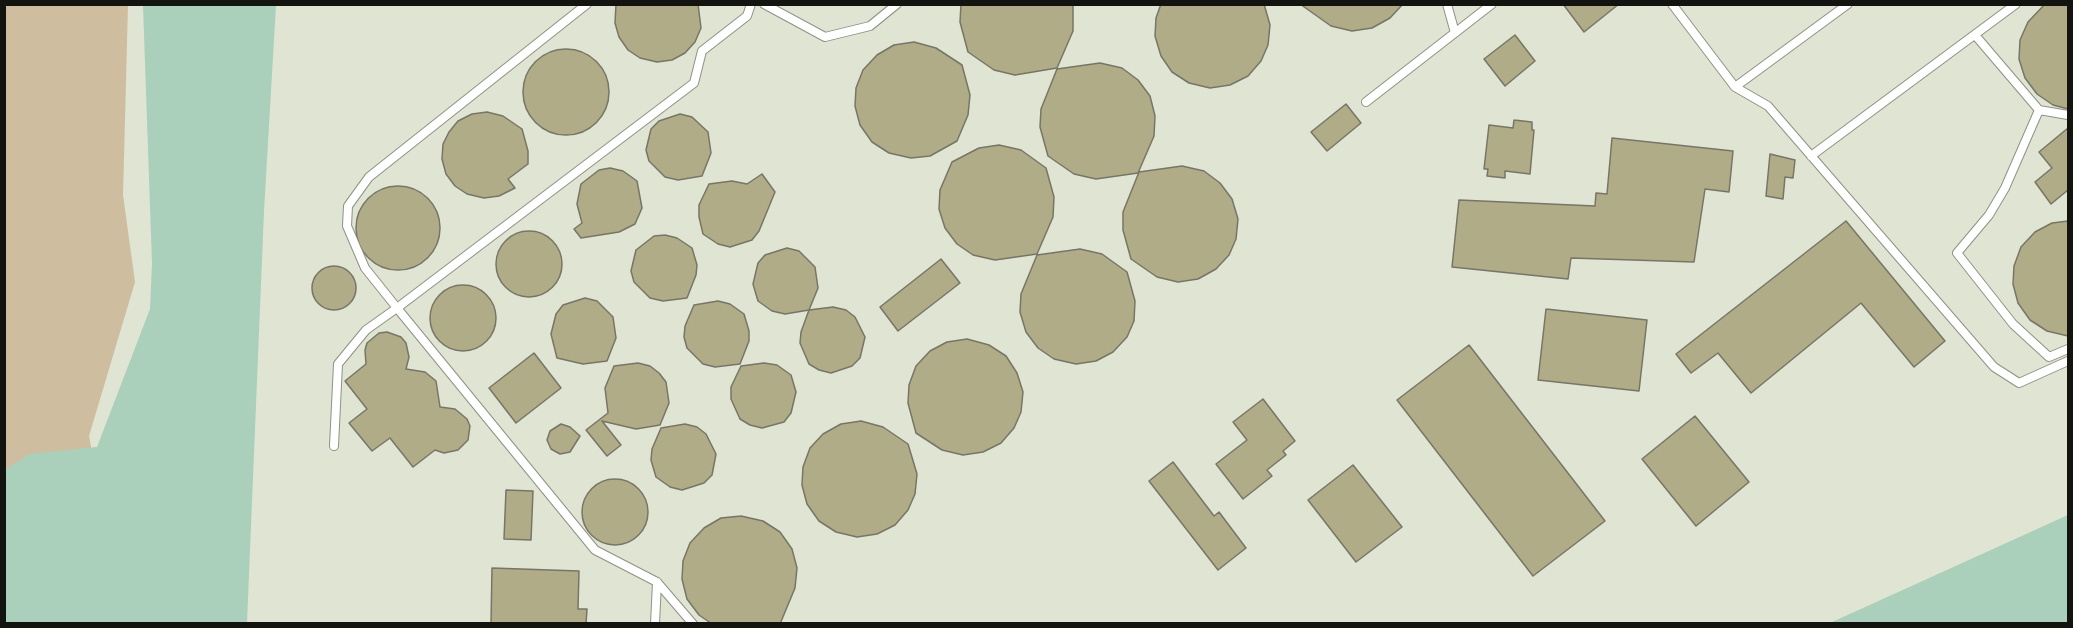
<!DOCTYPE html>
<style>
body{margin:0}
#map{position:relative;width:2073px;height:628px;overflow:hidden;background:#dfe4d3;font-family:Signika,sans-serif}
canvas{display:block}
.frame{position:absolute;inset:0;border:6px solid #13140f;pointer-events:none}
</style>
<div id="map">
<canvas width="2073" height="628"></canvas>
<div class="frame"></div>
</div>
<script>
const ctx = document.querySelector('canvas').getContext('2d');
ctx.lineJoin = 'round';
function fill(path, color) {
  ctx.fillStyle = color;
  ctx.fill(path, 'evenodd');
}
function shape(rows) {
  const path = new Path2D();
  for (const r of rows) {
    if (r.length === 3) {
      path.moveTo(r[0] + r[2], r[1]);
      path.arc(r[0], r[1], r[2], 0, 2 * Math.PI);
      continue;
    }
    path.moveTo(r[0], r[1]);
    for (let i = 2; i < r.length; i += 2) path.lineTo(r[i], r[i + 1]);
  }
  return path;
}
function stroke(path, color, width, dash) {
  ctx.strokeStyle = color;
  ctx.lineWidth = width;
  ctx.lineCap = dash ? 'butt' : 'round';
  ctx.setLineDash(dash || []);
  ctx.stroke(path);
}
const green = shape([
 [4,5,128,5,123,195,135,282,89,436,126,623,5,623]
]);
const water = shape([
 [143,5,276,5,264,211,247,623,5,623,5,470,29,454,97,447,150,309,152,264],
 [2068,515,2068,623,1830,623]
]);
const building = shape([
 [616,4,698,4,701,28,695,42,685,53,672,60,657,62,640,58,628,50,619,37,615,23,616,4],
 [961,4,1073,4,1073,31,1057,68,1015,75,994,70,968,52,960,22,961,4],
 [1161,4,1264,4,1270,25,1268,45,1261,61,1248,76,1230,85,1210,88,1189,83,1172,72,1161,56,1155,36,1156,18,1161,4],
 [1300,4,1403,4,1390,18,1372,28,1352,31,1331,26,1300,4],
 [1563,4,1619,4,1584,32,1563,4],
 [2045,4,2068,4,2068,109,2053,105,2037,94,2025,78,2019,59,2020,40,2028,22,2045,4],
 [1515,35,1535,61,1505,86,1484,59,1515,35],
 [914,42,936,48,962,65,970,95,968,115,957,141,930,156,911,158,889,153,872,142,860,125,855,106,856,88,863,70,877,55,894,45,914,42],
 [566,92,43],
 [1100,63,1122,68,1138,80,1150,96,1155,116,1154,136,1138,173,1096,179,1074,174,1048,156,1040,127,1041,109,1057,69,1100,63],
 [1346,104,1361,123,1327,151,1311,132,1346,104],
 [487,112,503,116,522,129,528,151,528,164,508,179,515,188,499,196,484,198,467,194,455,186,446,174,442,159,443,144,449,132,458,121,472,114,487,112],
 [680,114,692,117,708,132,711,153,702,176,678,180,665,177,649,161,646,150,651,129,659,121,680,114],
 [1514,120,1532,122,1532,130,1534,130,1530,174,1505,171,1505,178,1487,176,1488,169,1484,169,1489,125,1513,128,1514,120],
 [2068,128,2068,190,2051,204,2035,182,2052,168,2039,152,2068,128],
 [1612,138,1733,151,1729,192,1705,189,1694,262,1571,258,1568,279,1452,267,1459,200,1595,206,1596,193,1607,194,1612,138],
 [999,145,1021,150,1046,168,1054,197,1053,217,1037,254,995,260,973,255,957,244,945,228,939,209,940,190,952,162,979,148,999,145],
 [1770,154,1795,160,1793,178,1785,177,1783,199,1766,196,1770,154],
 [1182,166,1204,171,1220,183,1232,199,1238,219,1236,239,1229,255,1216,269,1198,279,1178,282,1157,277,1131,259,1123,230,1123,212,1139,172,1182,166],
 [610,168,623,171,637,181,642,208,635,224,619,232,581,238,574,229,582,223,577,204,581,184,599,170,610,168],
 [762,174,775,192,759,231,752,240,730,247,718,244,703,234,699,217,699,205,709,184,732,181,747,184,762,174],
 [398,228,42],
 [1846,221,1945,341,1914,367,1861,303,1751,393,1718,353,1691,373,1676,354,1846,221],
 [2068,221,2068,336,2047,331,2030,320,2018,303,2013,284,2014,266,2021,247,2035,232,2052,223,2068,221],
 [529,264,33],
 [665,235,677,238,692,248,697,265,696,275,687,298,663,301,650,298,634,282,631,271,636,250,654,236,665,235],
 [787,248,799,251,815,267,818,288,809,310,785,314,772,311,758,301,753,284,758,263,765,255,787,248],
 [1080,249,1102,254,1127,272,1135,301,1134,321,1127,337,1113,352,1096,361,1076,364,1054,359,1038,348,1026,332,1020,312,1021,294,1037,255,1080,249],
 [941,259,960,283,898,331,880,307,941,259],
 [334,288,22],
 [463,318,33],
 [585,298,597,301,613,317,616,338,607,361,583,364,557,358,551,334,556,314,563,305,585,298],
 [718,301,730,304,744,314,749,331,749,341,740,364,715,367,703,364,687,348,684,337,685,326,694,305,718,301],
 [833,307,846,310,855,317,865,337,860,358,852,366,831,373,819,370,809,364,800,343,801,332,809,310,833,307],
 [1546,309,1647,320,1639,391,1538,380,1546,309],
 [387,332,401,337,406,343,409,357,406,369,425,372,436,381,440,407,455,409,467,419,470,426,468,440,458,450,444,453,435,450,413,467,390,438,372,451,349,423,367,409,345,381,366,364,365,350,367,343,379,333,387,332],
 [967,339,989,345,1006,356,1017,373,1023,392,1021,412,1014,428,1001,443,983,452,963,455,942,450,916,433,908,403,909,385,916,366,930,351,947,342,967,339],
 [1469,345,1605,521,1533,576,1397,400,1469,345],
 [534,353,561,388,516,423,489,388,534,353],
 [638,363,650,366,659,373,666,382,669,403,660,425,636,429,602,421,621,445,607,456,586,430,608,413,605,388,614,366,638,363],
 [764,363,777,365,791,375,796,392,791,413,784,422,762,428,750,425,740,419,731,399,731,387,741,366,764,363],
 [1263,399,1295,441,1283,451,1286,455,1267,470,1272,476,1243,499,1216,464,1247,440,1233,422,1263,399],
 [1695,416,1749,482,1696,526,1642,459,1695,416],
 [861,421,883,427,908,444,917,474,915,494,908,510,895,525,877,534,857,537,836,532,819,521,807,504,802,485,803,467,810,448,823,434,841,424,861,421],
 [561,424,570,427,580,436,570,452,560,454,551,449,547,440,550,431,561,424],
 [685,424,697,427,706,434,716,454,712,475,704,483,682,490,670,487,656,477,651,460,652,449,661,428,685,424],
 [1173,462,1214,516,1219,512,1246,548,1218,570,1149,481,1173,462],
 [1353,465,1402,527,1356,562,1308,500,1353,465],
 [615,512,33],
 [506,490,533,491,531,540,504,539,506,490],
 [741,516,763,521,780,532,792,549,797,568,795,588,780,624,712,624,699,615,687,599,682,579,683,561,690,543,704,528,721,518,741,516],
 [492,568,579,571,578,609,587,609,586,624,491,624,492,568]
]);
const lane = shape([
 [587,4,369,177,348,206,347,226,365,268,397,308,694,83,702,51,747,16,751,4],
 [764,4,825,37,870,26,897,4],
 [1447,4,1455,33],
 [1672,4,1735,87,1848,4],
 [1975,35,2039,110,2005,188,1989,215,1957,253,2013,324,2049,357,2068,349],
 [1735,87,1768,106,1994,367,2019,383,2068,361],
 [1366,102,1492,4],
 [2039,110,2068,115],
 [1811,156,2016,4],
 [334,446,338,364,366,330,397,308,595,550,657,582,693,624],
 [655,624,657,582]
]);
fill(green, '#cebd9e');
fill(water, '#aacfba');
fill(building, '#b0ac88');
stroke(building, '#777666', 1.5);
stroke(lane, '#8e9283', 10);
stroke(lane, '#fff', 8);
</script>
